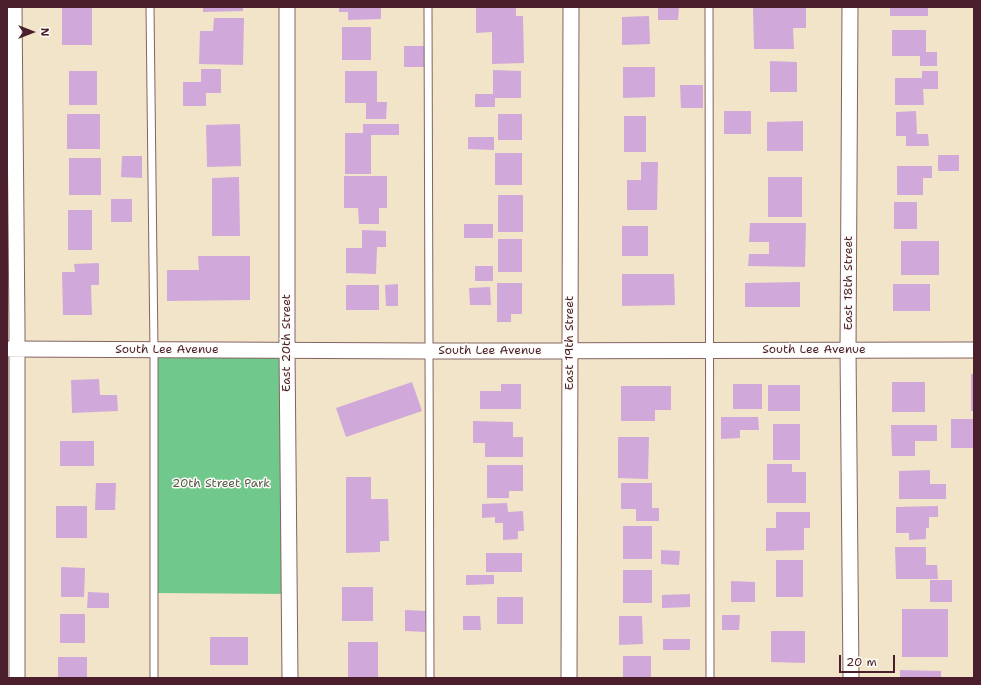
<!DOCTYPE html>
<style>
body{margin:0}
#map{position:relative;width:981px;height:685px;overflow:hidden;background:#f1e4c8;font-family:"Shantell Sans",sans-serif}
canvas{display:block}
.frame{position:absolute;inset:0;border:8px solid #4a1f2b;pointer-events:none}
.north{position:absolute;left:12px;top:12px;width:40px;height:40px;-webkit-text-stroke:3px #fdfcf7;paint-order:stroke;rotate:90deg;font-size:11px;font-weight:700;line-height:16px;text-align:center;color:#4a1f2b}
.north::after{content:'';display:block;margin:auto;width:14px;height:18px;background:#4a1f2b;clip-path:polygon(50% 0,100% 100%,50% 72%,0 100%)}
.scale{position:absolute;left:839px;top:655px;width:56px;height:18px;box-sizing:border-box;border:2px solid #4a1f2b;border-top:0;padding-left:5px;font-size:12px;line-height:14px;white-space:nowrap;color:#4a1f2b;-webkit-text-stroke:3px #fdfcf7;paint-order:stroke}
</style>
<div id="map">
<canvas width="981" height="685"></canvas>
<div class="frame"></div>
<div class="north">N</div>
<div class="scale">20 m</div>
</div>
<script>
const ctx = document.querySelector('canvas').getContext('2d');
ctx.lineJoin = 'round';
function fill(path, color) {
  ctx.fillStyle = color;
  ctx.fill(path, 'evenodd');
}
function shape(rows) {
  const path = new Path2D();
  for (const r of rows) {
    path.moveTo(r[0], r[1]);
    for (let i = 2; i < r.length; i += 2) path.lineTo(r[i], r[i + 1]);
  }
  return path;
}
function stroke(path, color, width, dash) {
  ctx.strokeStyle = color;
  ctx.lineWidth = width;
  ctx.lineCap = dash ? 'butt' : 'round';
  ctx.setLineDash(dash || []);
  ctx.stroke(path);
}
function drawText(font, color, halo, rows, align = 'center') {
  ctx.font = font + ' "Shantell Sans",sans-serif';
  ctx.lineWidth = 3;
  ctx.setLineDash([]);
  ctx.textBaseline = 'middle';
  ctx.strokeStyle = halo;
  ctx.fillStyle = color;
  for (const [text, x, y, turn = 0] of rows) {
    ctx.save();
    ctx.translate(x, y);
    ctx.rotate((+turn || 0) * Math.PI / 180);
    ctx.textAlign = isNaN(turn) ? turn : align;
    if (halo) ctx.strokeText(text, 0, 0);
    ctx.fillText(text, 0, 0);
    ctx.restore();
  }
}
const green = shape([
 [287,350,289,594,154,593,154,351]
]);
const building = shape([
 [62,7,92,7,92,45,62,45],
 [203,7,243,7,243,11,203,12],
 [339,7,381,7,381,19,348,20,348,12,339,12],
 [476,7,516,7,516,16,523,16,524,63,492,64,492,32,476,33],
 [658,7,679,7,678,20,658,20],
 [753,7,806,7,806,28,793,28,794,49,754,49],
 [890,7,928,7,928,16,890,16],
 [649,16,650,44,622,45,622,17],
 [214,18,244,18,243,65,199,64,200,31,213,31],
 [342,27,371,27,371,60,342,60],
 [892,30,926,30,926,52,937,52,937,66,920,66,920,56,892,56],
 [404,46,424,46,424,67,404,67],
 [770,61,797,62,797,92,770,92],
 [623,67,655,67,655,97,623,98],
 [201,69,221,69,221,93,206,93,206,106,183,106,183,82,201,82],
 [493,70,521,71,521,98,495,98,495,107,475,107,475,94,493,94],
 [69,71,97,71,97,105,69,105],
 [345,71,377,71,377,102,387,102,386,119,366,119,366,103,345,103],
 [922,71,938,71,938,89,923,89,924,105,895,105,895,78,922,78],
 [680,85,703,85,703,108,681,108],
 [724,111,751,111,751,134,724,134],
 [916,111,917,134,928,134,929,146,906,146,906,136,896,136,896,112],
 [67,114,100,114,100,149,67,149],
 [498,114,522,114,522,140,498,140],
 [624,116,646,116,646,152,624,152],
 [803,121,803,151,767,151,767,122],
 [240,124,241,166,207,167,206,125],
 [363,124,399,124,399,135,371,135,371,174,345,174,345,133,363,133],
 [468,137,494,137,494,150,468,149],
 [495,153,522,153,522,185,495,185],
 [938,155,959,155,959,171,938,171],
 [122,156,142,156,142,178,121,177],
 [69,158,101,158,101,195,69,195],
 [641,162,658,162,657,210,627,210,627,180,641,180],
 [897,166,932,166,932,178,923,178,923,195,897,195],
 [344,176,387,176,387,208,379,208,379,224,359,224,358,208,344,208],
 [239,177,240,236,212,236,212,178],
 [768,177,802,177,802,217,768,217],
 [498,195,523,195,523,232,498,232],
 [111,199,132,199,132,222,111,222],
 [894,202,917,202,917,229,894,229],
 [68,210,92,210,92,250,68,250],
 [750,223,806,223,805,267,748,266,749,254,769,254,769,242,749,242],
 [464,224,493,224,493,238,464,238],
 [622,226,648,226,648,256,622,256],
 [362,230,386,231,386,247,377,247,376,274,346,273,346,248,362,248],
 [498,239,522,239,522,272,498,272],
 [901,241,939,241,939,275,901,275],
 [198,256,250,256,250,300,167,301,167,270,199,270],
 [99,263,99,285,91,285,92,315,63,315,62,272,75,272,74,264],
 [475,266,493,266,493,281,475,281],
 [622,274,674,274,675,305,622,306],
 [800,282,800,307,745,307,745,283],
 [497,283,522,283,522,314,511,314,511,322,497,322],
 [398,284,398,306,386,306,385,285],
 [893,284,930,284,930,311,893,311],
 [346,285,379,285,379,310,346,310],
 [490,287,491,305,470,305,469,288],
 [971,374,974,374,974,411,971,411],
 [99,379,100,395,117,395,118,411,72,413,71,380],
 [412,382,422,411,346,437,336,408],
 [892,382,925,382,925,412,892,412],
 [501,384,521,384,521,409,480,409,480,391,501,391],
 [733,384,762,384,762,409,733,409],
 [768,385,800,385,800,411,768,411],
 [621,386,671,386,671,410,655,410,655,421,621,421],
 [721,417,758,417,759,430,740,430,740,438,721,439],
 [951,419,974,419,974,448,951,448],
 [473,421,513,422,513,437,523,437,523,457,485,457,485,443,473,443],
 [773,424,800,424,800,460,773,460],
 [891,425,937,425,937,441,915,441,915,456,892,456],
 [618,437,649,437,648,479,618,478],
 [60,441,94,441,94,466,60,466],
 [767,464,792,464,792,472,806,472,806,503,767,503],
 [487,465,523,465,523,491,509,491,509,498,487,498],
 [930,470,930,484,946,484,946,499,899,499,899,471],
 [346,477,371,477,371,499,388,499,389,541,380,541,380,552,346,553],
 [96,483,116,483,115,510,95,510],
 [621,483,652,483,652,508,659,508,659,521,636,521,636,509,621,509],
 [507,503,508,512,523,511,524,531,518,531,518,539,503,540,503,523,495,523,495,517,482,518,482,504],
 [56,506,87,506,87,538,56,538],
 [938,506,938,517,929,517,929,528,926,528,926,539,909,540,909,533,896,533,896,507],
 [776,512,810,512,810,528,804,528,804,550,766,551,766,528,776,528],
 [623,526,652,526,652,559,623,559],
 [895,547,926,547,926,565,937,565,938,579,896,579],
 [661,550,680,551,679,565,661,564],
 [486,553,522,553,522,572,486,572],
 [776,560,803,560,803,597,776,597],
 [61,567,85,568,84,597,61,597],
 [623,570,652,570,652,603,623,603],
 [466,575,494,575,494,584,466,585],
 [930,580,952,580,952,602,930,602],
 [731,581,755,582,755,602,731,602],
 [342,587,373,587,373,621,342,621],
 [88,592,109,593,109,608,87,608],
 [690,594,690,607,662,608,662,595],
 [497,597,523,597,523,624,497,624],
 [902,609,948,609,948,657,902,657],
 [405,610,426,611,425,632,405,631],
 [60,614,85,614,85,643,60,643],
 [722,615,740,615,739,630,722,630],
 [463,616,480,616,481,630,463,630],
 [619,616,642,616,643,644,619,645],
 [771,631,805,631,805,663,771,662],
 [210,637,248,637,248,665,210,665],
 [663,639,690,639,690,650,663,650],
 [348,642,378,642,378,678,348,678],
 [623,656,651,656,651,678,623,678],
 [58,657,87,657,87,678,58,678],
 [900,670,941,671,941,678,900,678]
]);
const lane = shape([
 [150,7,154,351,154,678],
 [428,7,430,678],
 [709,7,710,678]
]);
const street = shape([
 [14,7,17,328,17,678],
 [287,7,287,350,290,678],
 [850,7,848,350,851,678],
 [7,349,428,351,974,350],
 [569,678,571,7]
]);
const streetNames = [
 ["East 18th Street",849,283,-90],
 ["East 20th Street",287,343,-90],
 ["East 19th Street",570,343,-90],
 ["South Lee Avenue",167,350],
 ["South Lee Avenue",814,350],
 ["South Lee Avenue",490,351]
];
const parkNames = [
 ["20th Street Park",221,484]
];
fill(green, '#71c88d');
fill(building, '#d1a8da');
stroke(lane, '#846462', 9);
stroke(street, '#846462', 17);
stroke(lane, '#fff', 7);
stroke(street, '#fff', 15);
drawText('12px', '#4a1f2b', '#fdfcf7', streetNames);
drawText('12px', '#585a4d', '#fdfcf7', parkNames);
</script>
